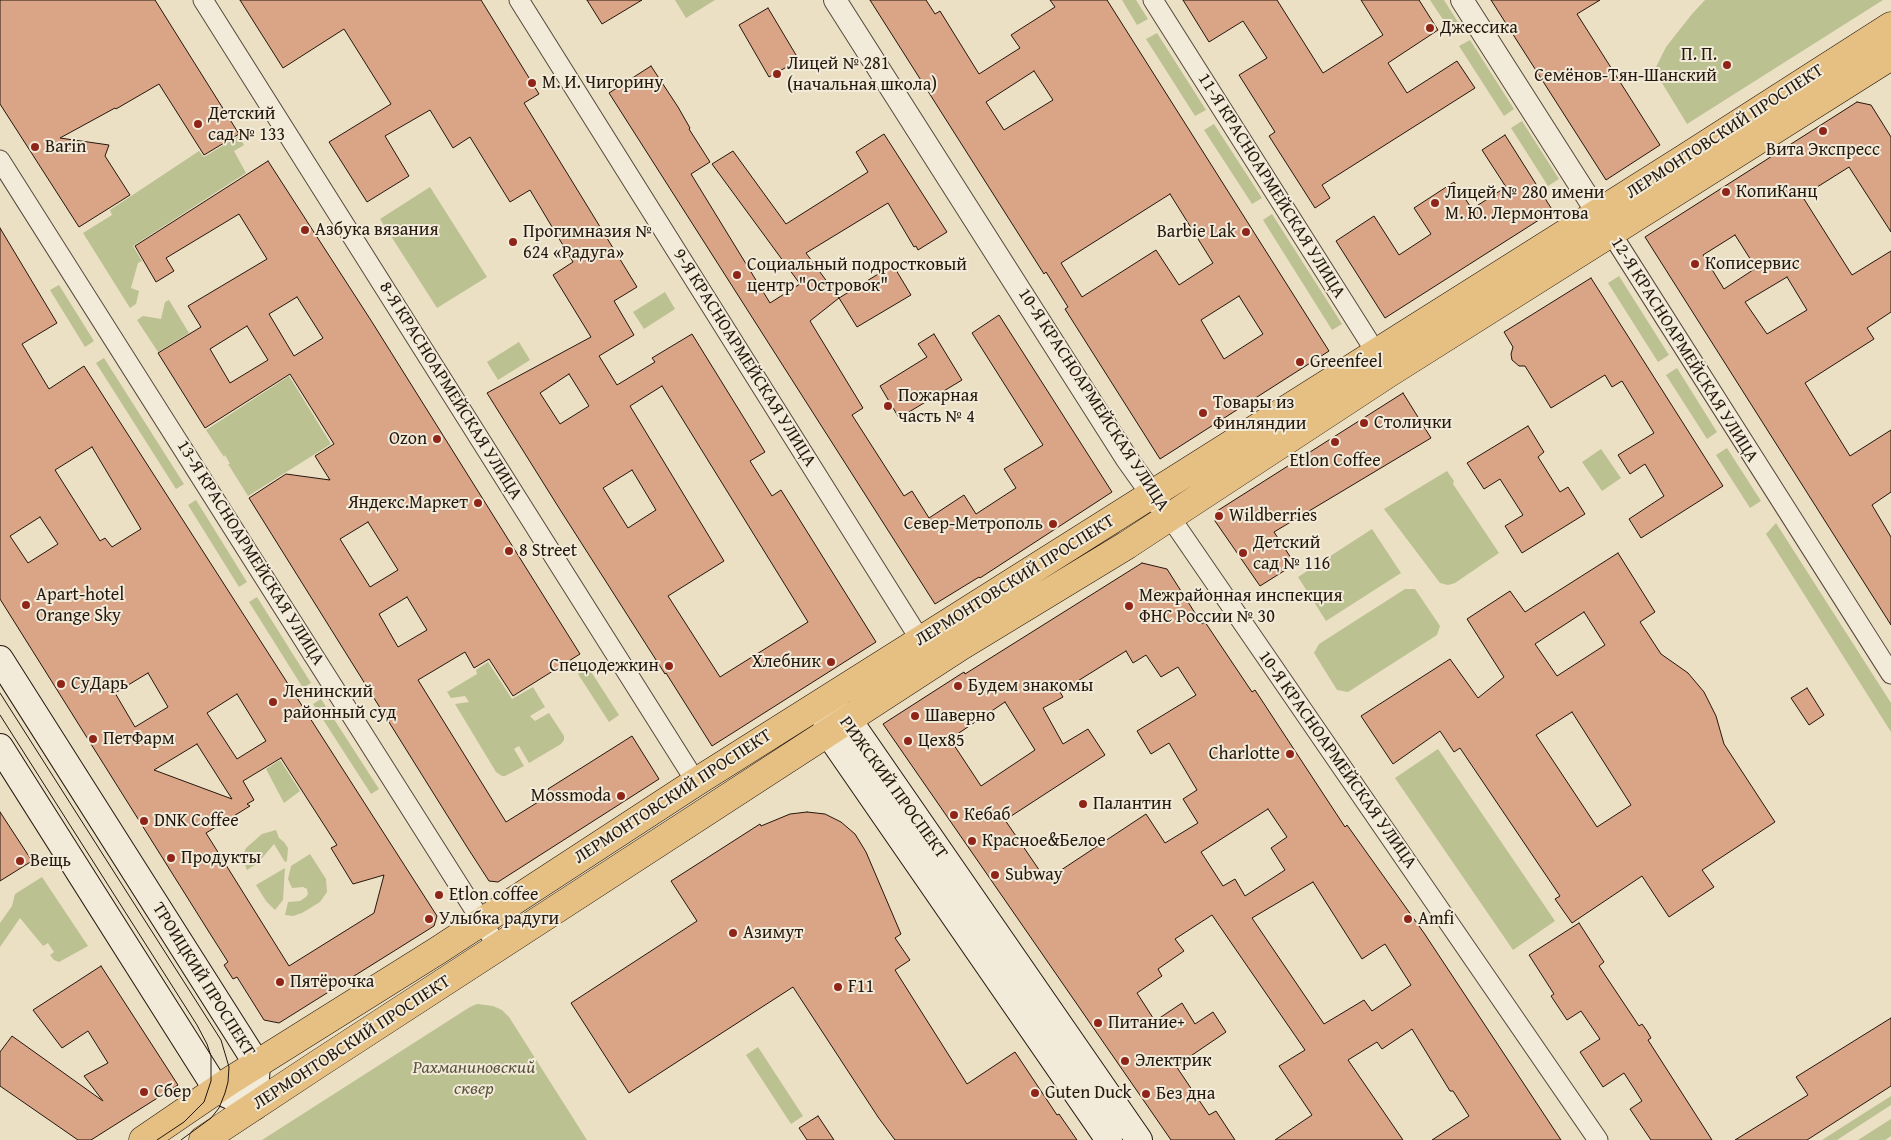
<!DOCTYPE html>
<meta charset="utf-8">
<style>
body{margin:0}
canvas{display:block;background:#ebe0c4}
</style>
<canvas width="1891" height="1140"></canvas>
<script>
const ctx = document.querySelector('canvas').getContext('2d');
ctx.lineJoin = 'round';
function fill(path, color) {
  ctx.fillStyle = color;
  ctx.fill(path, 'evenodd');
}
function shape(rows) {
  const path = new Path2D();
  for (const r of rows) {
    path.moveTo(r[0], r[1]);
    for (let i = 2; i < r.length; i += 2) path.lineTo(r[i], r[i + 1]);
  }
  return path;
}
function stroke(path, color, width, dash) {
  ctx.strokeStyle = color;
  ctx.lineWidth = width;
  ctx.lineCap = dash ? 'butt' : 'round';
  ctx.setLineDash(dash || []);
  ctx.stroke(path);
}
function drawText(font, color, halo, rows, align = 'center') {
  ctx.font = font + ' "Gentium Book Plus",serif';
  ctx.lineWidth = 4;
  ctx.setLineDash([]);
  ctx.textBaseline = 'middle';
  ctx.strokeStyle = halo;
  ctx.fillStyle = color;
  for (const [text, x, y, turn = 0] of rows) {
    ctx.save();
    ctx.translate(x, y);
    ctx.rotate((+turn || 0) * Math.PI / 180);
    ctx.textAlign = isNaN(turn) ? turn : align;
    if (halo) ctx.strokeText(text, 0, 0);
    ctx.fillText(text, 0, 0);
    ctx.restore();
  }
}
const green = shape([
 [675,0,715,0,686,18],
 [1122,0,1136,0,1148,19,1137,25],
 [1430,0,1444,0,1461,27,1452,33],
 [1705,0,1883,0,1687,124,1662,83,1656,67,1666,47,1692,14],
 [1157,33,1206,110,1195,116,1146,39],
 [1470,40,1514,109,1504,116,1459,46],
 [1522,121,1559,179,1548,186,1511,128],
 [1214,124,1262,198,1252,204,1204,130],
 [239,136,244,145,234,151,246,173,133,246,142,261,138,263,131,288,139,291,136,304,130,308,83,233,112,215,110,210,199,151,204,157],
 [430,187,487,277,437,308,380,219],
 [1272,214,1342,324,1332,330,1263,220],
 [1619,276,1669,355,1658,362,1608,283],
 [59,285,94,341,85,347,50,290],
 [665,292,675,309,644,329,633,312],
 [169,300,189,333,158,352,137,320,143,316,161,319,165,302],
 [519,342,530,360,498,380,487,362],
 [104,358,184,484,176,489,96,363],
 [1677,368,1717,432,1707,439,1666,375],
 [289,376,331,444,248,496,228,464,230,464,225,455,224,457,206,430],
 [1727,448,1761,501,1750,508,1716,455],
 [1601,449,1621,478,1602,491,1582,462],
 [1447,471,1454,481,1453,484,1499,553,1455,583,1448,585,1440,583,1384,509],
 [196,500,247,582,239,587,188,505],
 [1776,523,1891,703,1891,732,1766,534],
 [1372,529,1401,573,1326,621,1298,577],
 [1405,589,1415,589,1440,626,1437,635,1348,692,1337,690,1314,653,1319,644],
 [257,597,311,683,303,688,249,602],
 [488,662,512,699,533,687,545,707,530,716,535,721,549,713,564,736,564,740,561,744,529,763,519,746,514,749,524,766,505,776,502,776,496,772,455,704,469,702,465,696,451,698,447,692,477,674,476,670],
 [588,667,619,715,609,722,578,674],
 [321,699,379,789,371,794,313,704],
 [1438,749,1555,921,1513,950,1395,778],
 [280,760,300,791,284,803,266,769],
 [276,830,279,838,284,842,288,848,287,861,285,862,274,844,258,863,247,870,242,857,246,848,262,834],
 [310,854,326,879,327,892,320,902,302,913,293,916,285,915,288,902,300,901,306,897,308,894,307,889,303,887,292,888,288,879,291,866],
 [285,868,283,900,275,910,266,901,256,885],
 [42,877,88,946,59,962,54,960,50,955,54,952,48,943,43,946,20,918,0,947,0,923,12,906,15,894],
 [477,1004,493,1006,502,1010,509,1017,587,1140,262,1140,470,1007],
 [758,1047,803,1116,791,1124,746,1055],
 [1891,1096,1891,1105,1837,1140,1822,1140],
 [1891,1119,1891,1136,1885,1140,1858,1140]
]);
const building = shape([
 [0,0,155,0,239,134,204,155,159,84,116,109,115,108,60,138,109,145,105,156,130,195,79,227,0,104,0,0],
 [240,0,481,0,539,94,524,103,637,287,614,301,634,335,599,356,617,385,655,362,652,358,692,334,765,452,750,461,772,496,781,490,876,642,712,746,666,673,665,674,559,508,487,393,591,337,553,275,573,262,530,190,510,202,470,137,453,148,430,110,385,136,409,176,367,202,329,142,391,104,344,29,283,68,240,0],
 [569,374,589,406,560,424,540,393,569,374],
 [662,386,808,622,720,677,668,596,724,561,630,406,662,386],
 [632,470,656,510,628,528,603,488,632,470],
 [587,0,642,0,602,24,587,0],
 [870,0,926,0,935,14,940,11,979,74,1020,48,1011,35,1055,7,1050,0,1107,0,1329,351,1160,459,1065,309,1068,307,1046,272,1044,274,870,0],
 [1034,71,1053,100,1004,130,986,102,1034,71],
 [1170,194,1213,263,1179,285,1156,250,1082,297,1061,263,1170,194],
 [1239,296,1263,334,1224,359,1201,320,1239,296],
 [1183,0,1277,0,1323,73,1383,35,1361,0,1419,0,1438,30,1388,63,1407,93,1457,61,1475,88,1322,185,1330,198,1315,208,1269,136,1275,132,1239,75,1267,58,1243,21,1209,42,1183,0],
 [1491,0,1600,0,1577,14,1660,145,1606,180,1491,0],
 [768,8,799,60,769,77,739,25,768,8],
 [651,66,678,107,690,128,689,129,710,162,691,174,770,303,800,284,712,164,733,151,786,224,868,172,856,152,884,134,947,232,918,250,916,246,914,247,888,203,806,253,839,298,810,321,863,408,852,415,904,496,912,491,929,518,964,495,976,514,1016,488,1004,469,1043,445,972,333,999,315,1112,492,980,578,979,577,935,604,609,93,651,66],
 [1857,102,1871,105,1891,137,1891,232,1849,167,1814,189,1816,191,1804,199,1852,275,1891,251,1891,312,1867,328,1874,339,1805,383,1850,456,1891,430,1891,492,1872,505,1891,537,1891,625,1645,237,1857,102],
 [1735,235,1756,268,1724,289,1703,255,1735,235],
 [1787,277,1807,310,1767,334,1745,302,1787,277],
 [1505,135,1553,211,1385,318,1336,241,1374,216,1399,255,1431,234,1414,208,1454,182,1472,209,1506,187,1482,150,1505,135],
 [268,161,372,322,580,654,513,696,489,659,474,668,465,652,418,680,506,822,551,794,548,789,632,736,659,779,498,882,489,881,467,847,249,498,286,474,330,480,315,456,334,444,290,374,205,428,158,353,201,327,188,306,267,259,239,214,166,258,174,271,156,282,135,246,268,161],
 [297,297,323,338,294,356,269,314,297,297],
 [247,326,268,360,230,383,210,349,247,326],
 [368,522,398,570,370,587,340,539,368,522],
 [407,597,427,630,398,647,379,614,407,597],
 [0,228,57,323,22,344,49,389,84,366,437,916,434,926,279,1023,264,1020,237,977,233,979,224,965,228,962,209,932,0,599,0,228],
 [92,447,141,529,112,547,105,538,100,541,55,470,92,447],
 [40,517,58,544,28,563,10,536,40,517],
 [148,673,168,707,135,727,115,693,148,673],
 [237,694,266,741,237,759,207,713,237,694],
 [197,744,232,799,154,770,197,744],
 [281,758,337,845,331,848,353,884,384,875,374,913,289,966,206,833,250,806,247,804,254,800,243,781,281,758],
 [893,265,911,295,857,327,839,298,893,265],
 [1591,278,1723,486,1641,538,1629,519,1664,496,1645,464,1630,474,1618,455,1654,433,1622,381,1612,387,1605,375,1551,408,1525,366,1519,366,1512,360,1511,354,1513,347,1504,332,1591,278],
 [934,334,962,380,899,418,880,386,927,357,918,344,934,334],
 [1403,393,1431,438,1274,532,1295,564,1260,586,1215,521,1217,511,1403,393],
 [1528,426,1544,452,1538,457,1560,492,1568,487,1585,514,1522,553,1505,526,1523,515,1500,479,1484,489,1467,463,1528,426],
 [1618,553,1655,612,1640,622,1661,654,1688,673,1704,692,1716,716,1724,744,1775,822,1702,870,1714,887,1669,917,1642,876,1572,923,1555,899,1560,896,1460,748,1454,752,1440,731,1393,764,1361,716,1450,659,1478,698,1504,677,1467,619,1510,591,1525,612,1618,553],
 [1584,612,1605,645,1557,676,1535,644,1584,612],
 [1572,712,1631,805,1597,827,1536,735,1572,712],
 [1142,563,1167,569,1202,624,1205,622,1252,692,1255,690,1345,827,1347,825,1424,933,1561,1140,1432,1140,1469,1116,1453,1091,1450,1091,1412,1029,1382,1049,1377,1042,1348,1060,1403,1140,1275,1140,1312,1115,1279,1066,1305,1050,1212,915,1175,939,1184,951,1158,969,1162,976,1137,993,1155,1021,1182,1003,1195,1024,1213,1012,1226,1032,1176,1066,1209,1115,1216,1111,1235,1140,1171,1140,883,724,964,672,965,674,1142,563],
 [1126,651,1133,663,1146,655,1161,677,1178,667,1196,695,1137,731,1151,754,1169,743,1197,790,1183,799,1198,823,1165,843,1146,814,1046,880,1005,820,1105,755,1088,729,1063,744,1043,708,1063,697,1060,692,1126,651],
 [1005,702,1035,750,981,786,950,739,1005,702],
 [1268,809,1287,837,1271,848,1285,870,1245,896,1235,879,1223,886,1201,852,1268,809],
 [1313,882,1362,959,1385,944,1411,985,1372,1011,1364,1000,1324,1024,1252,918,1313,882],
 [1807,688,1824,715,1809,725,1791,698,1807,688],
 [0,812,32,861,0,881,0,812],
 [807,812,825,814,841,822,855,834,866,852,901,934,895,938,910,960,895,970,967,1084,1015,1052,1057,1115,1059,1114,1077,1140,895,1140,878,1117,793,987,629,1093,571,1003,697,921,671,881,760,824,761,826,790,814,807,812],
 [1579,923,1604,962,1599,966,1639,1026,1642,1024,1647,1031,1651,1038,1648,1040,1712,1140,1651,1140,1630,1109,1642,1101,1624,1073,1603,1087,1580,1052,1600,1039,1581,1011,1567,1020,1551,996,1554,994,1529,955,1579,923],
 [101,966,178,1085,91,1140,78,1140,0,1086,0,1052,12,1036,103,1101,84,1076,108,1063,88,1031,62,1048,33,1010,101,966],
 [1891,1018,1891,1086,1807,1140,1735,1140,1808,1095,1796,1077,1891,1018],
 [818,1116,834,1140,807,1140,799,1128,818,1116]
]);
const minor = shape([
 [203,0,696,782],
 [519,0,921,641],
 [1153,0,1382,362],
 [0,160,498,947],
 [1611,233,1891,674],
 [1170,517,1598,1140]
]);
const tertiary = shape([
 [835,0,1127,459,1162,508],
 [1462,0,1606,226]
]);
const secondary = shape([
 [0,659,257,1064,254,1107,217,1090,0,747],
 [824,701,848,719,1139,1140],
 [825,712,828,733,1109,1140]
]);
const primary = shape([
 [143,1140,228,1082,437,951,696,782,1688,156,1891,26],
 [203,1140,318,1064,961,646,1127,545,1389,373,1891,56]
]);
const tram = shape([
 [0,693,221,1040,229,1067,228,1082,225,1093,219,1108,211,1118,181,1140],
 [0,715,197,1025,207,1044,211,1056,211,1081,204,1102,184,1122,157,1140]
]);
const markers = [
 [1430,28,5,"#8f2418"],
 [1727,65,5,"#8f2418"],
 [777,74,5,"#8f2418"],
 [532,83,5,"#8f2418"],
 [198,124,5,"#8f2418"],
 [1823,131,5,"#8f2418"],
 [35,147,5,"#8f2418"],
 [1726,192,5,"#8f2418"],
 [1435,203,5,"#8f2418"],
 [305,230,5,"#8f2418"],
 [1246,232,5,"#8f2418"],
 [513,242,5,"#8f2418"],
 [1695,264,5,"#8f2418"],
 [737,275,5,"#8f2418"],
 [1300,362,5,"#8f2418"],
 [888,406,5,"#8f2418"],
 [1203,413,5,"#8f2418"],
 [1364,423,5,"#8f2418"],
 [437,439,5,"#8f2418"],
 [1335,442,5,"#8f2418"],
 [478,503,5,"#8f2418"],
 [1219,516,5,"#8f2418"],
 [1053,524,5,"#8f2418"],
 [509,551,5,"#8f2418"],
 [1243,553,5,"#8f2418"],
 [26,605,5,"#8f2418"],
 [1129,606,5,"#8f2418"],
 [831,662,5,"#8f2418"],
 [669,666,5,"#8f2418"],
 [61,684,5,"#8f2418"],
 [958,686,5,"#8f2418"],
 [273,702,5,"#8f2418"],
 [915,716,5,"#8f2418"],
 [93,739,5,"#8f2418"],
 [908,741,5,"#8f2418"],
 [1290,754,5,"#8f2418"],
 [621,796,5,"#8f2418"],
 [1083,804,5,"#8f2418"],
 [954,815,5,"#8f2418"],
 [144,821,5,"#8f2418"],
 [972,841,5,"#8f2418"],
 [171,858,5,"#8f2418"],
 [20,861,5,"#8f2418"],
 [995,875,5,"#8f2418"],
 [439,895,5,"#8f2418"],
 [429,919,5,"#8f2418"],
 [1408,919,5,"#8f2418"],
 [733,933,5,"#8f2418"],
 [280,982,5,"#8f2418"],
 [838,987,5,"#8f2418"],
 [1098,1023,5,"#8f2418"],
 [1125,1061,5,"#8f2418"],
 [144,1092,5,"#8f2418"],
 [1035,1093,5,"#8f2418"],
 [1146,1094,5,"#8f2418"]
];
const poiNames = [
 ["Джессика",1440,28],
 ["П. П.",1717,55,"right"],
 ["Семёнов-Тян-Шанский",1717,76,"right"],
 ["Лицей № 281",787,64],
 ["(начальная школа)",787,85],
 ["М. И. Чигорину",542,83],
 ["Детский",208,114],
 ["сад № 133",208,135],
 ["Barin",45,147],
 ["Вита Экспресс",1823,150,"center"],
 ["КопиКанц",1736,192],
 ["Лицей № 280 имени",1445,193],
 ["М. Ю. Лермонтова",1445,214],
 ["Азбука вязания",315,230],
 ["Прогимназия №",523,232],
 ["624 «Радуга»",523,253],
 ["Barbie Lak",1236,232,"right"],
 ["Кописервис",1705,264],
 ["Социальный подростковый",747,265],
 ["центр \"Островок\"",747,286],
 ["Greenfeel",1310,362],
 ["Пожарная",898,396],
 ["часть № 4",898,417],
 ["Товары из",1213,403],
 ["Финляндии",1213,424],
 ["Столички",1374,423],
 ["Ozon",427,439,"right"],
 ["Etlon Coffee",1335,461,"center"],
 ["Яндекс.Маркет",468,503,"right"],
 ["Wildberries",1229,516],
 ["Север-Метрополь",1043,524,"right"],
 ["Детский",1253,543],
 ["сад № 116",1253,564],
 ["8 Street",519,551],
 ["Apart-hotel",36,595],
 ["Orange Sky",36,616],
 ["Межрайонная инспекция",1139,596],
 ["ФНС России № 30",1139,617],
 ["Хлебник",821,662,"right"],
 ["Спецодежкин",659,666,"right"],
 ["СуДарь",71,684],
 ["Будем знакомы",968,686],
 ["Ленинский",283,692],
 ["районный суд",283,713],
 ["Шаверно",925,716],
 ["ПетФарм",103,739],
 ["Цех85",918,741],
 ["Charlotte",1280,754,"right"],
 ["Mossmoda",611,796,"right"],
 ["Палантин",1093,804],
 ["Кебаб",964,815],
 ["DNK Coffee",154,821],
 ["Красное&Белое",982,841],
 ["Продукты",181,858],
 ["Вещь",30,861],
 ["Subway",1005,875],
 ["Etlon coffee",449,895],
 ["Улыбка радуги",439,919],
 ["Amfi",1418,919],
 ["Азимут",743,933],
 ["Пятёрочка",290,982],
 ["F11",848,987],
 ["Питание+",1108,1023],
 ["Электрик",1135,1061],
 ["Сбер",154,1092],
 ["Guten Duck",1045,1093],
 ["Без дна",1156,1094]
];
const streetNames = [
 ["ЛЕРМОНТОВСКИЙ ПРОСПЕКТ",1725,132,-33],
 ["11-Я КРАСНОАРМЕЙСКАЯ УЛИЦА",1271,186,58],
 ["12-Я КРАСНОАРМЕЙСКАЯ УЛИЦА",1684,350,58],
 ["9-Я КРАСНОАРМЕЙСКАЯ УЛИЦА",744,358,58],
 ["8-Я КРАСНОАРМЕЙСКАЯ УЛИЦА",450,391,58],
 ["10-Я КРАСНОАРМЕЙСКАЯ УЛИЦА",1093,400,57],
 ["13-Я КРАСНОАРМЕЙСКАЯ УЛИЦА",250,553,58],
 ["ЛЕРМОНТОВСКИЙ ПРОСПЕКТ",1015,581,-32],
 ["10-Я КРАСНОАРМЕЙСКАЯ УЛИЦА",1337,760,55],
 ["РИЖСКИЙ ПРОСПЕКТ",893,788,54],
 ["ЛЕРМОНТОВСКИЙ ПРОСПЕКТ",673,797,-33],
 ["ТРОИЦКИЙ ПРОСПЕКТ",203,980,58],
 ["ЛЕРМОНТОВСКИЙ ПРОСПЕКТ",352,1043,-33]
];
const parkNames = [
 ["Рахманиновский",474,1068],
 ["сквер",474,1089]
];
fill(green, '#bbc191');
fill(building, '#daa486');
stroke(building, '#25170d', 1);
stroke(minor, '#56493b', 21);
stroke(tertiary, '#56493b', 24);
stroke(secondary, '#25170d', 28);
stroke(primary, '#25170d', 29);
stroke(minor, '#f2ebd9', 19);
stroke(tertiary, '#f2ebd9', 22);
stroke(secondary, '#f2ebd9', 26);
stroke(primary, '#e6c082', 28);
stroke(tram, '#25170d', 1);
for (const [x, y, r, color] of markers) {
  const dot = new Path2D();
  dot.arc(x, y, r, 0, 2 * Math.PI);
  ctx.fillStyle = color;
  ctx.fill(dot);
  stroke(dot, '#f2ebd9', 2);
}
drawText('18px', '#25170d', '#f2ebd9', poiNames, 'left');
drawText('18px', '#25170d', '#f2ebd9', streetNames);
drawText('italic 18px', '#5a523b', '#f2ebd9', parkNames);
</script>
